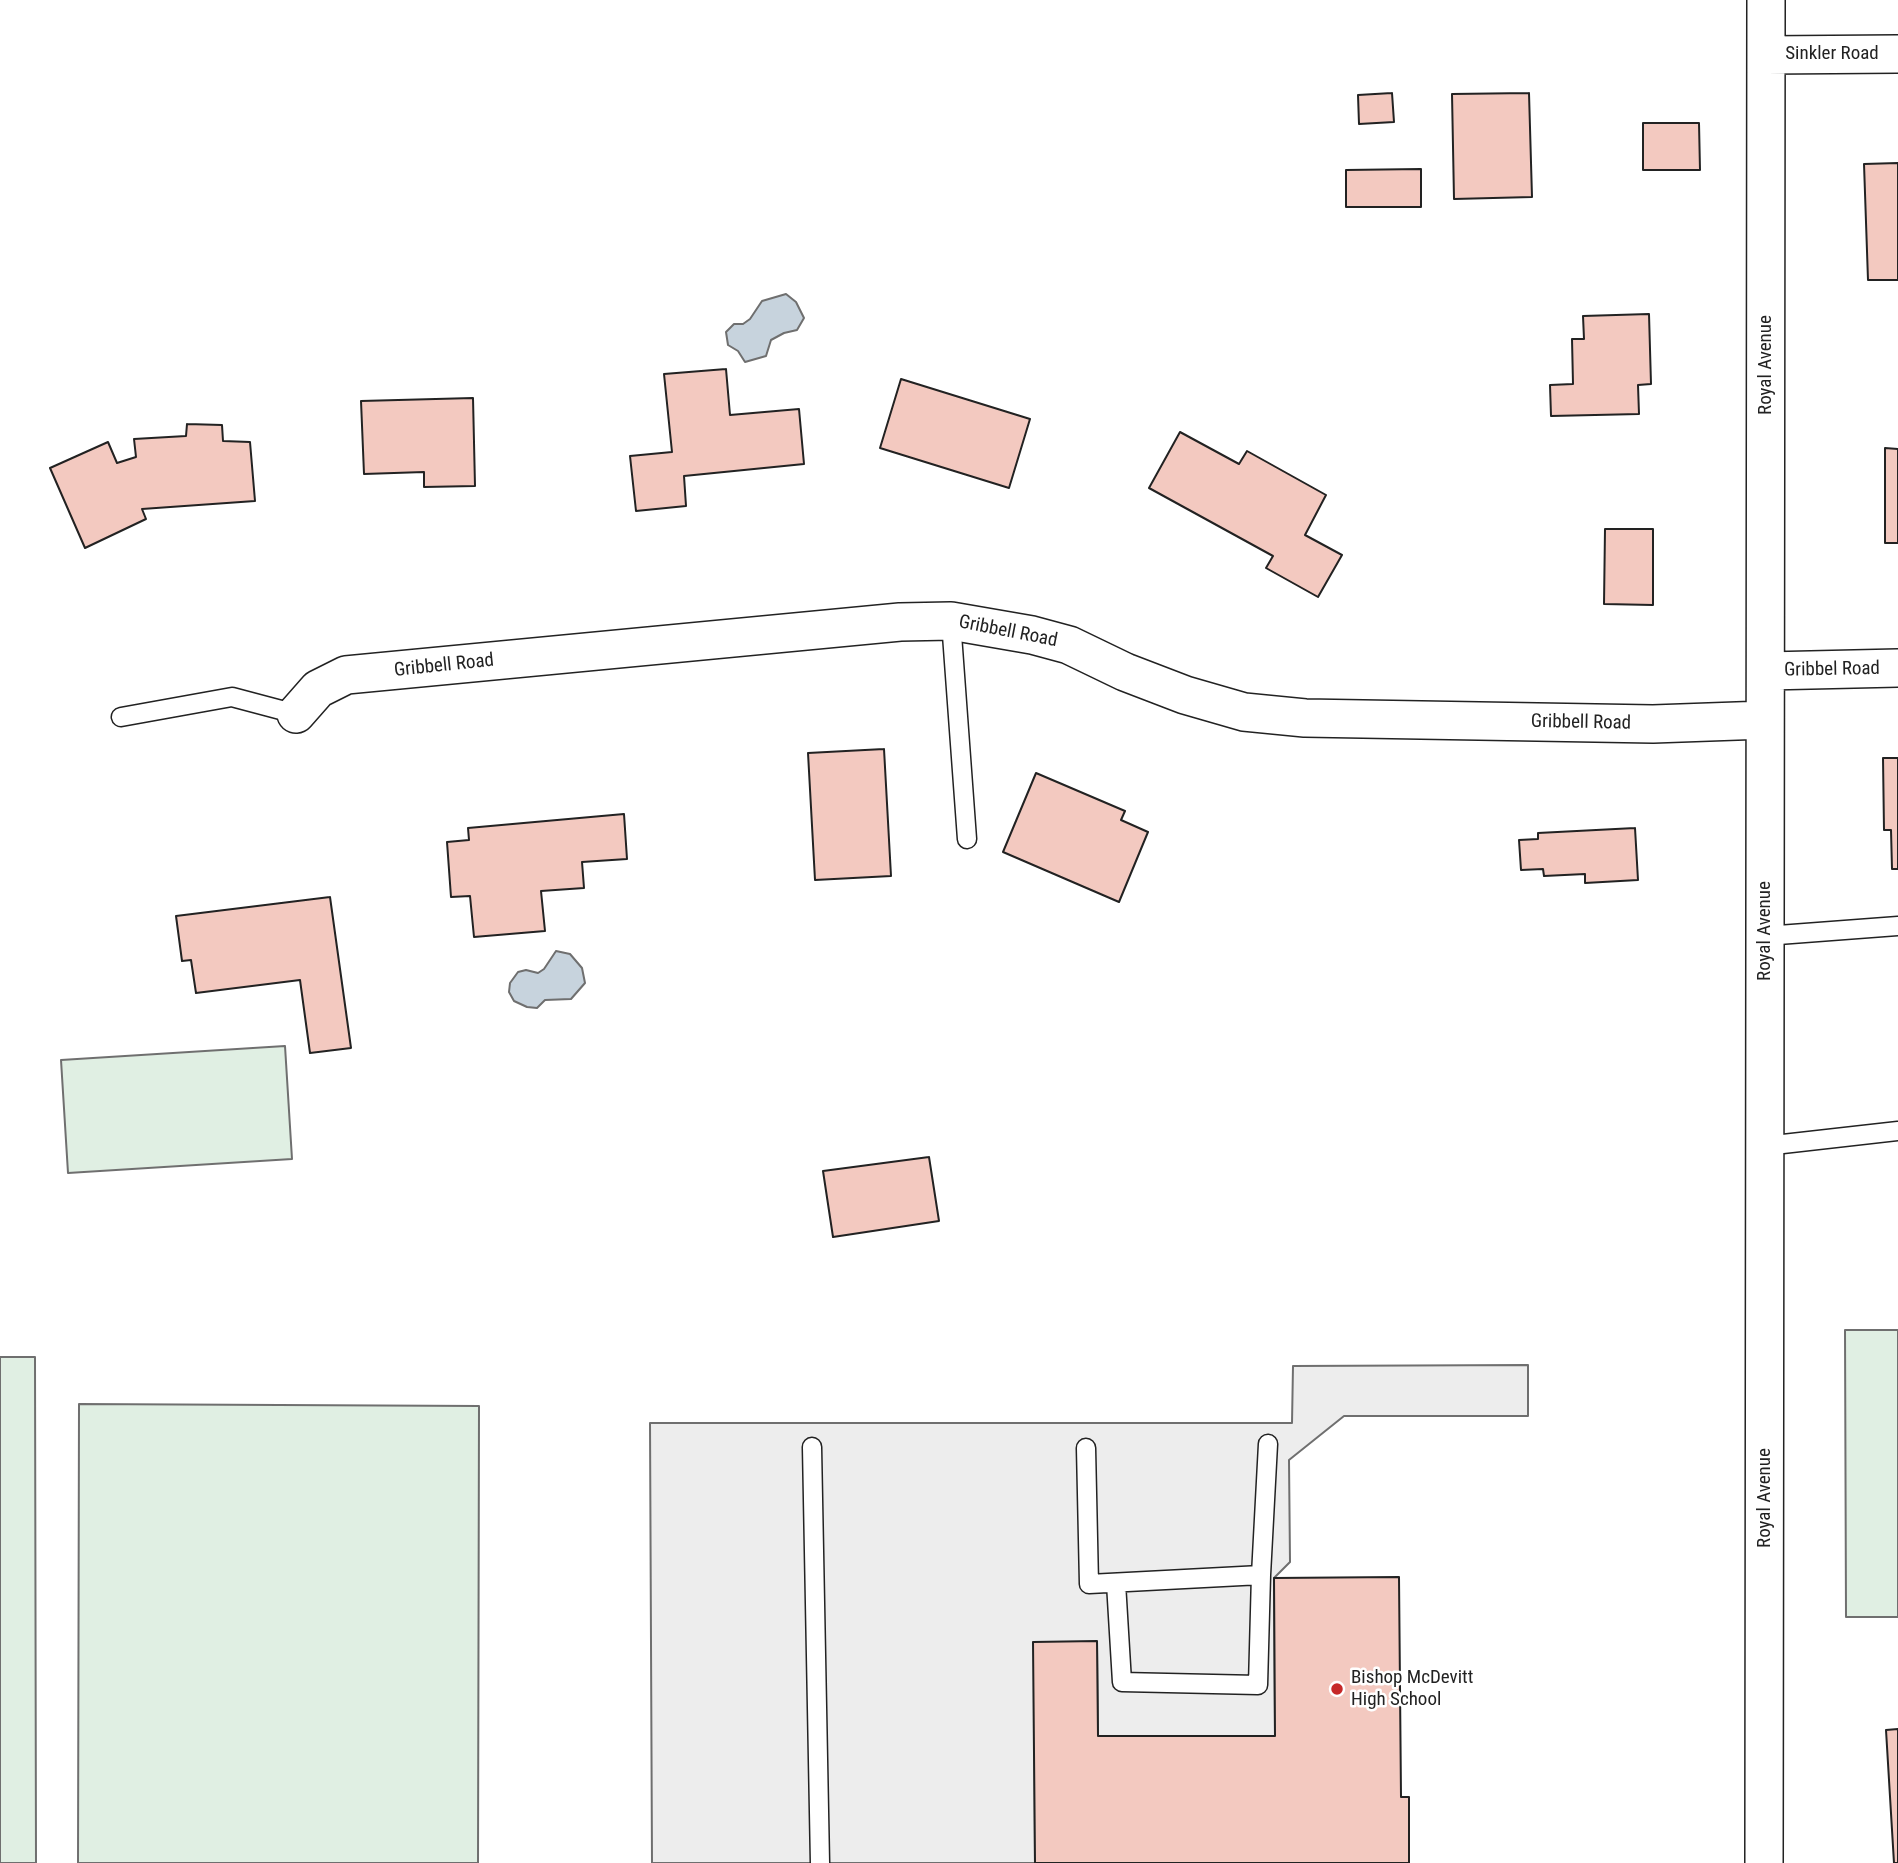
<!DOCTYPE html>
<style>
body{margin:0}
canvas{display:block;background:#fff}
</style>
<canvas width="1898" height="1863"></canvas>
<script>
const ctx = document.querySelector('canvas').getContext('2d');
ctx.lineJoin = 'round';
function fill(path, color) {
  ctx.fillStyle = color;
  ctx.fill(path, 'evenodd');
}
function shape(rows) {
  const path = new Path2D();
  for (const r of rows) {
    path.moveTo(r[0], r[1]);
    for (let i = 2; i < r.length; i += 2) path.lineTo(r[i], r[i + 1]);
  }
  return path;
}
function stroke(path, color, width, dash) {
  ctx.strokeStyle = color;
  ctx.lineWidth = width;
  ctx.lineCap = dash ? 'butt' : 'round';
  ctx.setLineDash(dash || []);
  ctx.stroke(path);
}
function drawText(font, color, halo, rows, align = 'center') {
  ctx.font = font + ' "Roboto Condensed",sans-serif';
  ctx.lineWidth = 5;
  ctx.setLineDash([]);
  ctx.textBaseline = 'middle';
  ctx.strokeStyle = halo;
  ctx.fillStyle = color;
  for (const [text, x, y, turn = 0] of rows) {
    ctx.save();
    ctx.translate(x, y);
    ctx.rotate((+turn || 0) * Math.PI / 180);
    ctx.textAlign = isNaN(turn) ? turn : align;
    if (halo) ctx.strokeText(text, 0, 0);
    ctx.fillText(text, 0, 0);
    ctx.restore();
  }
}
const green = shape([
 [285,1046,292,1159,68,1173,61,1060,285,1046],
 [1845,1330,1898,1330,1898,1617,1846,1617,1845,1330],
 [0,1357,35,1357,36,1863,0,1863,0,1357],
 [79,1404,479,1406,478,1863,78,1863,79,1404]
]);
const parking = shape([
 [1528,1365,1528,1416,1344,1416,1289,1460,1290,1562,1274,1578,1275,1736,1098,1736,1097,1642,1034,1642,1035,1863,652,1863,650,1423,1292,1423,1293,1366,1528,1365]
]);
const water = shape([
 [786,294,796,302,804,318,797,330,784,333,771,340,766,356,745,362,738,351,728,345,726,332,734,324,743,324,750,319,762,301,786,294],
 [556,951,570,954,582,968,585,983,571,999,545,1000,537,1008,527,1007,514,1001,509,992,510,983,518,972,526,970,538,973,544,969,556,951]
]);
const building = shape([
 [1392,93,1394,122,1359,124,1358,95,1392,93],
 [1529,93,1532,197,1454,199,1452,94,1529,93],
 [1643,123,1699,123,1700,170,1643,170,1643,123],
 [1898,163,1898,280,1868,280,1864,164,1898,163],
 [1421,169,1421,207,1346,207,1346,170,1421,169],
 [1649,314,1651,384,1638,385,1639,414,1551,416,1550,385,1573,384,1572,339,1584,339,1583,316,1649,314],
 [726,369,730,415,799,409,804,464,684,476,686,506,636,511,630,456,672,452,664,374,726,369],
 [901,379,1030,419,1009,488,880,448,901,379],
 [473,398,475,486,424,487,424,472,364,474,361,401,473,398],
 [187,424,222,425,223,441,250,442,255,501,142,509,146,519,85,548,50,468,108,442,117,463,136,457,134,439,186,436,187,424],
 [1180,432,1239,464,1247,451,1326,495,1305,535,1342,555,1318,597,1266,568,1273,556,1149,488,1180,432],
 [1885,448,1898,449,1898,543,1885,543,1885,448],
 [1605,529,1653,529,1653,605,1604,604,1605,529],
 [884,749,891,876,815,880,808,753,884,749],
 [1883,758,1898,758,1898,869,1892,869,1891,830,1884,830,1883,758],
 [1036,773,1125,811,1121,820,1148,832,1119,902,1003,852,1036,773],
 [624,814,627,859,582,862,584,888,541,891,545,931,474,937,470,896,451,897,447,842,469,840,468,828,624,814],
 [1635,828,1638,880,1585,883,1585,874,1544,876,1543,869,1521,870,1519,840,1538,839,1538,833,1635,828],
 [330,897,351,1048,310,1053,300,980,196,993,191,960,182,961,176,916,330,897],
 [929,1157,939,1221,833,1237,823,1171,929,1157],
 [1399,1577,1401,1797,1409,1797,1409,1863,1035,1863,1033,1642,1097,1641,1098,1736,1275,1736,1274,1578,1399,1577],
 [1898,1729,1898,1863,1894,1863,1886,1730,1898,1729]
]);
const lane = shape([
 [951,621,967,839],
 [121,717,232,697,296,714],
 [1765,936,1898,926],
 [1765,1146,1898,1131],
 [812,1447,820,1863],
 [1086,1448,1089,1584,1261,1575,1268,1444],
 [1116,1583,1122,1682,1258,1685,1261,1575]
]);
const street = shape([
 [1766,55,1898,54],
 [1767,671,1898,668],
 [296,714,318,689,346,675,900,622,951,621,1032,635,1069,645,1125,672,1185,695,1244,712,1305,718,1653,724,1765,720],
 [1764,1863,1766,0]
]);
const markers = [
 [1337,1689,7,"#c62828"]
];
const streetNames = [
 ["Sinkler Road",1832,54],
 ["Royal Avenue",1766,365,-90],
 ["Gribbell Road",1008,632,11],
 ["Gribbell Road",444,666,-6],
 ["Gribbel Road",1832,670,-1],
 ["Gribbell Road",1581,723,1],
 ["Royal Avenue",1765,931,-90],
 ["Royal Avenue",1765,1498,-90]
];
const poiNames = [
 ["Bishop McDevitt",1351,1678],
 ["High School",1351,1700]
];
fill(green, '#e0efe3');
stroke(green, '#6f6f6f', 2);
fill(parking, '#ededed');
stroke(parking, '#6f6f6f', 2);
fill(water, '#c7d3dd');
stroke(water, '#6f6f6f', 2);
fill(building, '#f3c9c0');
stroke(building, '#222', 2);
stroke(lane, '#222', 21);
stroke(street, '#222', 40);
stroke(lane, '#fff', 18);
stroke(street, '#fff', 37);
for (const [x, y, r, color] of markers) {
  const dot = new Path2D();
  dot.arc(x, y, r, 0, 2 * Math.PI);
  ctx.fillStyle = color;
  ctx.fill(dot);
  stroke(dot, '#fff', 2.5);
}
drawText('19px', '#222', '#fff', streetNames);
drawText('19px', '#222', '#fff', poiNames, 'left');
</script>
